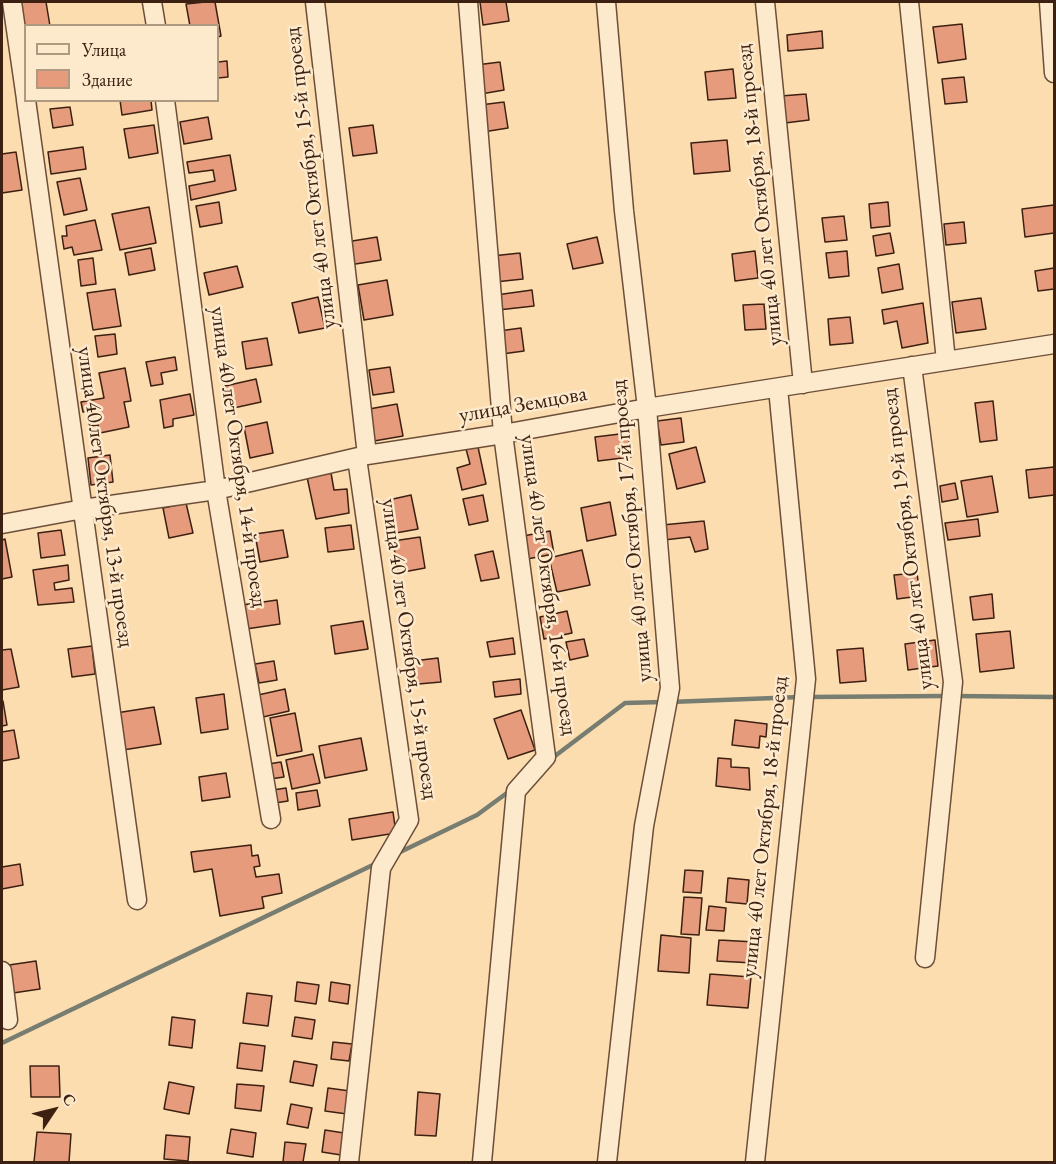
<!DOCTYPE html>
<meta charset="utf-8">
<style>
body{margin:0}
#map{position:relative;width:1056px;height:1164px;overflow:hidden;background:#fcddb0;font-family:"EB Garamond",serif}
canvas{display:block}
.frame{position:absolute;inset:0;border:3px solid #3c2011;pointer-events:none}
.legend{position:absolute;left:24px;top:24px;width:195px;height:78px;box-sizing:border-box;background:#fde9cc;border:2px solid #b09981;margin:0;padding:8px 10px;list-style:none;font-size:18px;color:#3c2011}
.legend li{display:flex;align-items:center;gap:12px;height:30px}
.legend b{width:30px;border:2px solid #b09981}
.north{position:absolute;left:24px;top:1080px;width:60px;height:60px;-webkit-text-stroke:4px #fde9cc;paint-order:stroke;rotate:55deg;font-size:16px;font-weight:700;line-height:24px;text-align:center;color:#3c2011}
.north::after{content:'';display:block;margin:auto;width:21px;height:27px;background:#3c2011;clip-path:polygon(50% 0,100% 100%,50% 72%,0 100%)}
</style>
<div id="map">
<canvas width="1056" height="1164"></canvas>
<div class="frame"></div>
<ul class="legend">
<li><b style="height:8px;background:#fde9cc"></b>Улица</li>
<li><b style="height:16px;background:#e59b7c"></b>Здание</li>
</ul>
<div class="north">С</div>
</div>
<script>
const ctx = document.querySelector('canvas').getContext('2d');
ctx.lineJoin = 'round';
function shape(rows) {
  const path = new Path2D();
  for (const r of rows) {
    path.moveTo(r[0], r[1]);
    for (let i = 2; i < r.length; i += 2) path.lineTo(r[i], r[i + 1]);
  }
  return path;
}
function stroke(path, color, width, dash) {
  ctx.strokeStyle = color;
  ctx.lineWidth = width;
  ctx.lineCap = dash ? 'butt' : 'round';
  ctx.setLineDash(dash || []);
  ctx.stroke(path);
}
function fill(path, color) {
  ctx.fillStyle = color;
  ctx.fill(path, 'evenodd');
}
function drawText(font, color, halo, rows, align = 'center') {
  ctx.font = font + ' "EB Garamond",serif';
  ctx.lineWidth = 5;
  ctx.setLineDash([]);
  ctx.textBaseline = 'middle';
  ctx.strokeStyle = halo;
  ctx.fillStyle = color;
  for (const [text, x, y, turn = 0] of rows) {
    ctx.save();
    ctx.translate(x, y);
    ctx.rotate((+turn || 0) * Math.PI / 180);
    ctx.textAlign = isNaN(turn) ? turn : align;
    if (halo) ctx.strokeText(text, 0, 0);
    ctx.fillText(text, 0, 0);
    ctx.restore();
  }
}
const stream = shape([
 [955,696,1054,697],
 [808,697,947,696],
 [670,702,800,697],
 [551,759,625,703,662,702],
 [396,854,477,815,511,790],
 [2,1043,377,863]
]);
const building = shape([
 [16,2,46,2,50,26,26,26,26,34,16,2],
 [205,2,215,2,221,36,218,37,218,26,190,26,186,4,205,2],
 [480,2,506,2,509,21,483,25,480,2],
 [962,24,966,59,938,63,933,27,962,24],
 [822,31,823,48,788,51,787,35,822,31],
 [227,61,228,77,218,78,218,62,227,61],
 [500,62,504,90,481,94,476,65,500,62],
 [733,69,736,98,708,100,705,72,733,69],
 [964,77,967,102,945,104,942,79,964,77],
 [806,94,809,120,785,123,781,96,806,94],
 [120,100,151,100,152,110,122,115,120,100],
 [504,102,508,128,483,132,480,105,504,102],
 [70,107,73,125,53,128,50,109,70,107],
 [208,117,212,139,184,144,180,122,208,117],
 [154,125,158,153,129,158,124,129,154,125],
 [373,125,377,153,353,156,349,128,373,125],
 [727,140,730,171,694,174,691,143,727,140],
 [83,147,86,169,51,174,48,152,83,147],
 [16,152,22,190,2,193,2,154,16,152],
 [230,155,236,190,191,200,189,186,215,181,213,170,189,173,187,162,230,155],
 [80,178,87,210,64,215,57,182,80,178],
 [219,202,222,223,200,227,196,206,219,202],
 [888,202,890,226,871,228,869,204,888,202],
 [1054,205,1054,233,1025,237,1022,209,1054,205],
 [149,207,156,243,120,250,112,214,149,207],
 [844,216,847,240,825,242,822,218,844,216],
 [95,220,102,250,74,255,72,247,64,249,62,236,67,236,66,226,95,220],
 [964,222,966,243,946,245,944,224,964,222],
 [890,233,894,253,876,256,873,236,890,233],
 [377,237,381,260,349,265,346,242,377,237],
 [597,237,603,263,573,269,567,244,597,237],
 [151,248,155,270,129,275,125,253,151,248],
 [755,251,758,278,735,281,732,254,755,251],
 [847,251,849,276,829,278,826,253,847,251],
 [520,253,523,279,495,282,492,256,520,253],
 [93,258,96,284,81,286,78,260,93,258],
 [899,264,903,289,882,293,878,268,899,264],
 [237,266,243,287,209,295,204,273,237,266],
 [1054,268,1054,289,1038,291,1035,271,1054,268],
 [387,280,393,315,364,320,358,285,387,280],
 [115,289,121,326,93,330,87,293,115,289],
 [532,290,534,306,498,310,496,295,532,290],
 [318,297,325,328,299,333,292,303,318,297],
 [981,298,986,329,956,333,952,302,981,298],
 [923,303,928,343,902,348,897,321,884,324,882,310,923,303],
 [764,304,766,329,745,330,743,305,764,304],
 [850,317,853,343,830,345,828,319,850,317],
 [521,328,524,351,502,354,499,331,521,328],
 [115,334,117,354,98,357,95,336,115,334],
 [267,338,272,365,246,369,242,342,267,338],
 [175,357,177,370,161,373,163,384,151,386,146,362,175,357],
 [390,367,394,392,373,395,369,370,390,367],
 [125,368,131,401,124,402,129,427,100,433,98,425,90,426,87,417,96,416,96,410,83,412,81,402,104,398,99,373,125,368],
 [256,379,261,402,229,409,225,386,256,379],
 [190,394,194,415,173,419,173,426,164,428,160,400,190,394],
 [993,401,997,440,980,442,975,403,993,401],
 [397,404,403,436,374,441,369,409,397,404],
 [681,418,684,442,661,445,657,421,681,418],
 [267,422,273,453,250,458,244,427,267,422],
 [628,433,631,457,598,461,595,437,628,433],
 [478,447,486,484,462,490,457,468,470,464,466,449,478,447],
 [696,447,705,482,677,489,669,454,696,447],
 [110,455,113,482,91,485,88,458,110,455],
 [1054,467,1054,495,1029,498,1026,470,1054,467],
 [331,473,334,490,347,489,349,513,316,519,307,477,331,473],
 [992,476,998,512,967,517,961,481,992,476],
 [955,483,958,499,942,502,940,486,955,483],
 [411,495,418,529,390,534,384,501,411,495],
 [483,495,488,521,469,525,463,499,483,495],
 [610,502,616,535,587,541,581,508,610,502],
 [186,503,193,533,169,538,163,508,186,503],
 [978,519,980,536,948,540,945,523,978,519],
 [704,521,708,549,695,552,690,537,664,540,662,525,704,521],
 [351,525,354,549,328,552,325,528,351,525],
 [61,530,65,555,41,558,38,533,61,530],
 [283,530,288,557,260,562,255,534,283,530],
 [550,531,554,554,527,559,523,536,550,531],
 [420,537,425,568,398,573,393,541,420,537],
 [5,539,12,577,2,579,2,540,5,539],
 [582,550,590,585,557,592,549,558,582,550],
 [493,551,499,578,481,581,475,555,493,551],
 [68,565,69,580,54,583,55,590,72,588,74,602,38,605,33,570,68,565],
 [917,573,920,596,897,599,894,575,917,573],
 [992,594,994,618,973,620,970,597,992,594],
 [277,600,280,624,246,629,242,605,277,600],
 [567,611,572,633,544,639,540,617,567,611],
 [363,621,368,649,335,654,331,626,363,621],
 [1010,631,1014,668,980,672,976,634,1010,631],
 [513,638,515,654,490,657,487,642,513,638],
 [584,639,588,656,570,660,566,642,584,639],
 [935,640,938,666,908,670,905,644,935,640],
 [92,646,95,674,72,677,68,649,92,646],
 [863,648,866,681,840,683,837,650,863,648],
 [11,649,19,687,2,690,2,650,11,649],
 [438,658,441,682,407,685,405,662,438,658],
 [274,661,277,680,259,683,255,664,274,661],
 [520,679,521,694,495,697,493,682,520,679],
 [285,689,289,711,263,717,258,695,285,689],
 [224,694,228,729,201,733,196,698,224,694],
 [3,701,7,725,2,726,2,702,3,701],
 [154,707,161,744,123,750,116,713,154,707],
 [521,710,535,750,508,759,494,719,521,710],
 [295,713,302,751,277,756,270,718,295,713],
 [735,720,767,724,766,737,760,736,759,748,732,745,735,720],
 [14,730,19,758,2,761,2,732,14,730],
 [361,738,367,770,325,778,319,746,361,738],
 [313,754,320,783,292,789,286,760,313,754],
 [718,758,731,759,731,767,749,768,750,790,716,786,718,758],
 [281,762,284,777,270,779,268,764,281,762],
 [226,773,230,797,202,801,199,777,226,773],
 [286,788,288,801,275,803,273,790,286,788],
 [317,790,320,806,298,810,296,793,317,790],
 [393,812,396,833,352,840,349,819,393,812],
 [251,845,252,856,258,855,260,866,254,867,256,877,279,874,282,893,262,897,264,908,220,916,212,869,194,872,191,852,251,845],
 [20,864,23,885,2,889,2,867,20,864],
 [685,870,703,871,701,893,683,892,685,870],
 [728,878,749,880,747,904,726,902,728,878],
 [684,897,702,898,699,935,681,934,684,897],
 [709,906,726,908,724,931,706,930,709,906],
 [661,935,691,938,689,973,658,971,661,935],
 [719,940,755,942,753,963,717,961,719,940],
 [36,961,40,989,13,993,9,965,36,961],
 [710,974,751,977,748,1008,707,1005,710,974],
 [297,982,319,985,316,1004,295,1001,297,982],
 [331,982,350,985,348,1004,329,1001,331,982],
 [247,993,272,996,268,1026,243,1023,247,993],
 [172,1017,195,1020,192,1048,169,1045,172,1017],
 [295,1017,315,1020,312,1039,292,1036,295,1017],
 [333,1042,352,1044,349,1061,331,1059,333,1042],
 [240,1043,265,1046,262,1071,237,1068,240,1043],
 [294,1061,317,1065,313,1086,290,1082,294,1061],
 [30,1066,59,1066,60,1097,31,1097,30,1066],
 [169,1082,194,1087,189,1114,164,1109,169,1082],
 [237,1084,264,1086,261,1111,235,1108,237,1084],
 [328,1088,350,1091,347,1114,325,1111,328,1088],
 [418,1092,440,1094,436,1136,415,1135,418,1092],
 [291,1104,312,1108,308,1128,287,1124,291,1104],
 [231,1129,256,1133,253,1157,227,1153,231,1129],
 [325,1130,344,1133,341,1155,322,1152,325,1130],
 [37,1132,71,1134,69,1162,34,1162,37,1132],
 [166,1135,190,1137,188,1161,164,1159,166,1135],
 [285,1142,306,1144,303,1162,283,1162,285,1142]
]);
const minor = shape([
 [12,2,26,99],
 [152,2,156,26],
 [315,2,367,455],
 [468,2,503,434,546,757,516,791,482,1162],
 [606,2,624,211,647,408,670,688,644,826,607,1162],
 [765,2,803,384],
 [909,2,946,361],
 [1049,2,1054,73],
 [26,100,137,900],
 [165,100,216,490,271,819],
 [912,366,953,682,925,958],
 [2,524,83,509,216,490,367,455,503,434,647,408,1054,344],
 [2,971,8,1020],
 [349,1162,381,868,409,820,357,458],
 [755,1162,806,679,778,388]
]);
const streetNames = [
 ["улица 40 лет Октября, 15-й проезд",311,178,-97],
 ["улица 40 лет Октября, 18-й проезд",760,195,-96],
 ["улица Земцова",523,405,-10],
 ["улица 40 лет Октября, 14-й проезд",238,457,82],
 ["улица 40 лет Октября, 13-й проезд",105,497,82],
 ["улица 40 лет Октября, 17-й проезд",632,531,-95],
 ["улица 40 лет Октября, 19-й проезд",908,539,-97],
 ["улица 40 лет Октября, 16-й проезд",548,585,82],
 ["улица 40 лет Октября, 15-й проезд",409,649,82],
 ["улица 40 лет Октября, 18-й проезд",765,827,-84]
];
stroke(stream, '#777d70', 4.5);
fill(building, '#e59b7c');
stroke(building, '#3c2011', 1.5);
stroke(minor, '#6c4f39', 21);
stroke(minor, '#fde9cc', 18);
drawText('22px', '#3c2011', '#fde9cc', streetNames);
</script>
